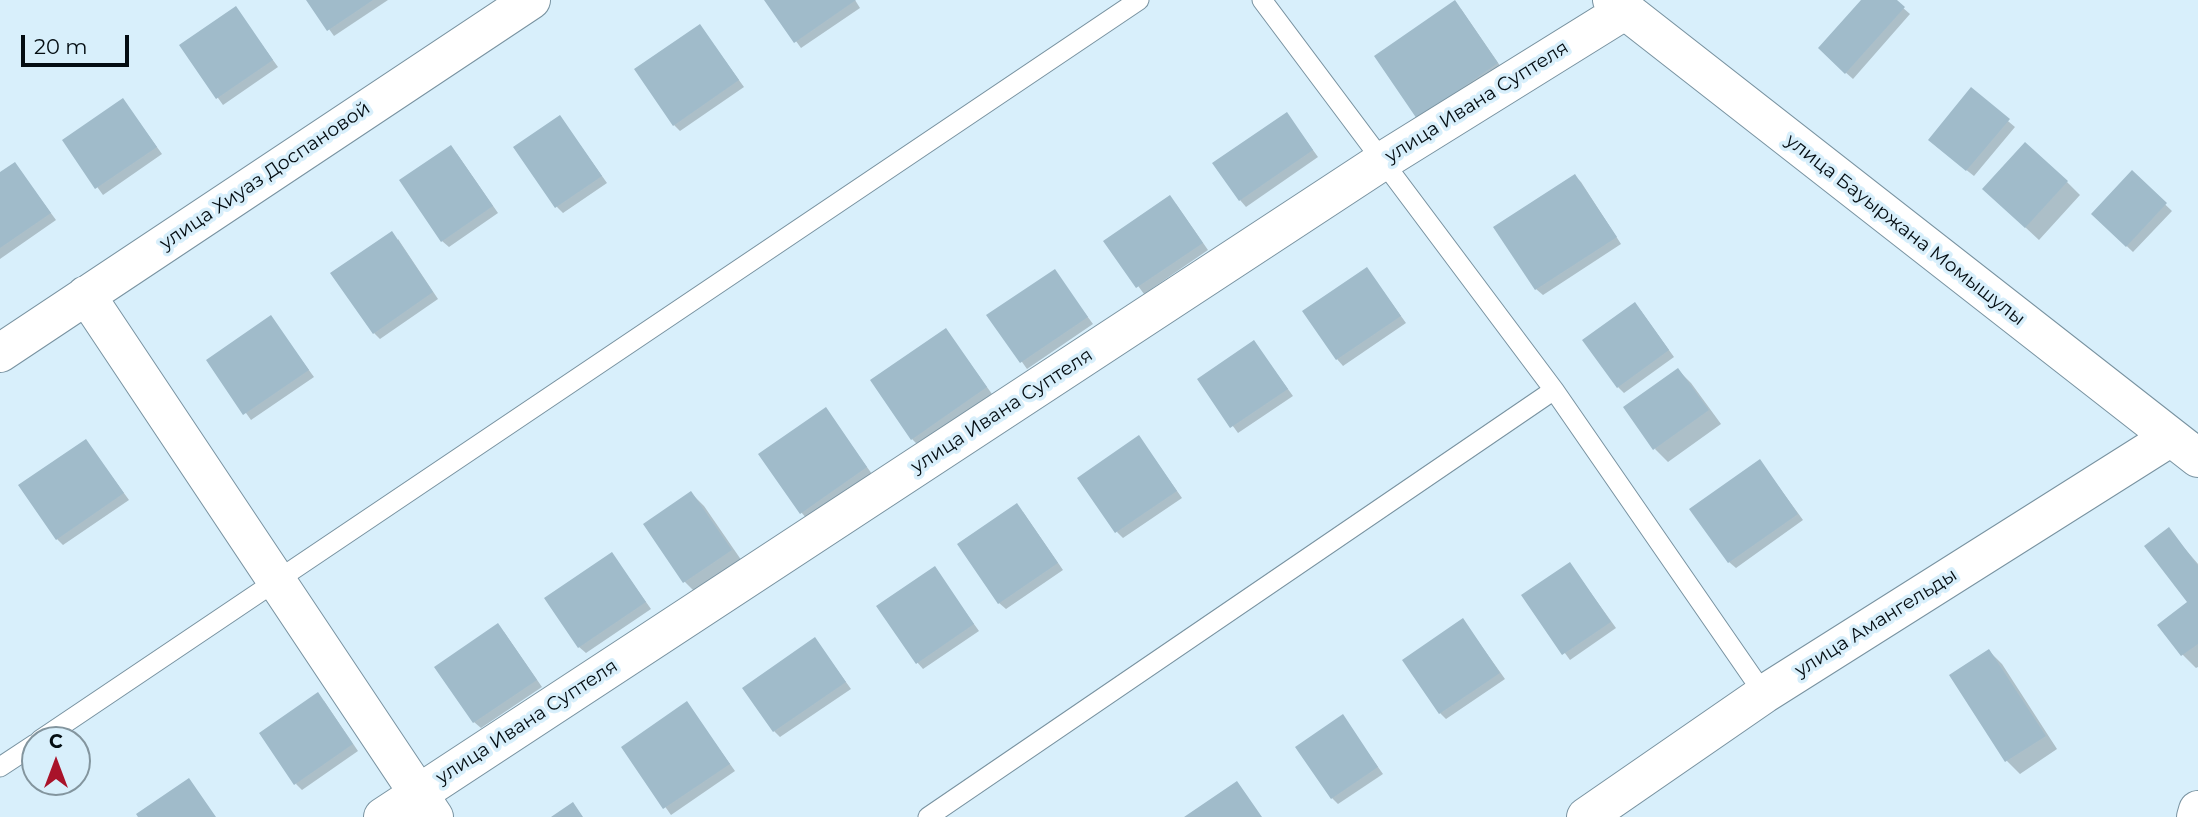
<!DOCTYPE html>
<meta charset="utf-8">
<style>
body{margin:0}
#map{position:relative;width:2198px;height:817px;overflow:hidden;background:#d8effb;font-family:Montserrat,sans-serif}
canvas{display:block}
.north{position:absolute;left:21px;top:726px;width:70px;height:70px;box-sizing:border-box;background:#d8effb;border:2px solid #83959e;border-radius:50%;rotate:0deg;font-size:19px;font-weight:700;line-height:28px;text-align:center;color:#040d12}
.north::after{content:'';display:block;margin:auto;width:24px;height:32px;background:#a9132a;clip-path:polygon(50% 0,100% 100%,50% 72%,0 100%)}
.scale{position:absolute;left:21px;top:35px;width:108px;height:32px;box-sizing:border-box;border:4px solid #040d12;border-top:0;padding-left:9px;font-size:21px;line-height:24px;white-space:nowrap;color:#040d12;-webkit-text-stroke:5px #d8effb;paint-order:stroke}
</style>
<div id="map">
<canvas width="2198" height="817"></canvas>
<div class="north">С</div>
<div class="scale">20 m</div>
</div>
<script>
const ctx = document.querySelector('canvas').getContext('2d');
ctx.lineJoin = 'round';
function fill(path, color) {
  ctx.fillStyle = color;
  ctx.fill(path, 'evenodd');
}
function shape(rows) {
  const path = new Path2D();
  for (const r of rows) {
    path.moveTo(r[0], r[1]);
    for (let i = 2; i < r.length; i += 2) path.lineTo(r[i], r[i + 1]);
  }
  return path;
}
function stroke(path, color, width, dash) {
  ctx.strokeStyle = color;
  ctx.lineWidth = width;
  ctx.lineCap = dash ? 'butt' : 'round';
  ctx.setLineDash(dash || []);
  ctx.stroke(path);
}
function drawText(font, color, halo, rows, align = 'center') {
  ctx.font = font + ' Montserrat,sans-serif';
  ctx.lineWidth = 7;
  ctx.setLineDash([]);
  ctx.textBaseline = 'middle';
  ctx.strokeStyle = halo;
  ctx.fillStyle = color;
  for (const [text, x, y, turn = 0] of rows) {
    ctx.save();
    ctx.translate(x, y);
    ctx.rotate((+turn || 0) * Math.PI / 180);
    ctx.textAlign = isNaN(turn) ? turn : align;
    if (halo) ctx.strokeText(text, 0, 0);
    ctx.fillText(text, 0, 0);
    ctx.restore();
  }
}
const shadow = shape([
 [308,0,388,0,334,36],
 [766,0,855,0,860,8,801,48],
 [1863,0,1894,0,1910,14,1853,79,1826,55],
 [236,9,278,67,223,105,181,46],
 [1461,9,1503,70,1425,124],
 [700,26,744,87,680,131,674,125],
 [1971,90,2015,127,1974,176,1936,146],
 [123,100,162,154,103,195,64,141],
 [1287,114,1318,157,1246,207,1240,200],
 [560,117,607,183,563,213,557,207],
 [457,154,498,213,449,247,442,241],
 [15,164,56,220,0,259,0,174],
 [2132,173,2172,211,2133,252,2093,214],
 [1575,176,1581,182,1621,244,1543,295,1536,289,1496,228],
 [2067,182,2080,195,2039,240,1998,202],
 [1176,204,1208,250,1144,294,1106,242],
 [398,239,438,299,380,339,374,333],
 [1367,269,1406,323,1343,366,1337,359],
 [1054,271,1093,324,1027,369,989,315],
 [1641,311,1674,357,1624,393,1618,387],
 [271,318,314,377,251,420,208,360],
 [946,330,992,394,918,445,912,439],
 [1254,342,1293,396,1238,433,1199,380],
 [1678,370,1691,383,1721,424,1668,462,1655,449],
 [826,410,872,474,807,519,801,512],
 [1139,437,1182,498,1123,538,1117,532],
 [86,441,129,500,63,545,57,539],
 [1760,461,1803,520,1736,568,1729,562],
 [691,493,704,506,744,564,698,595,685,582,645,525],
 [1023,512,1063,570,1006,609,999,603],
 [2169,530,2198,564,2198,667,2196,668,2183,655,2159,625,2189,602],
 [612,554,651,609,586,653,579,647],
 [1570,564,1616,628,1570,660,1523,596],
 [934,568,979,631,923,669,917,662],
 [1463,620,1505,679,1446,719,1440,713],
 [504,632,542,687,481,728,474,722],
 [815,639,851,689,780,737,774,731],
 [1989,651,2002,664,2057,749,2020,774,2007,761],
 [324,701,358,751,302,790,296,784],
 [687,704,735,771,671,815,623,747],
 [1342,716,1383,774,1338,804,1332,798]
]);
const building = shape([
 [306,0,373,0,327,31],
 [764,0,856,0,794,43],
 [1455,0,1498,63,1417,119,1374,56],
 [1861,0,1897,0,1905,7,1845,74,1818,48],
 [236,6,273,60,216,99,179,45],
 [700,24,739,80,673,126,634,69],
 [1971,87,2010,119,1966,171,1928,140],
 [123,98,157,147,95,189,62,140],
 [1287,112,1313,150,1239,201,1212,163],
 [560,115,602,176,555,208,513,147],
 [2025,142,2068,181,2025,228,1982,189],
 [451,145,493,206,441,242,399,180],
 [15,162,51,213,0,248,0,172],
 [2132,170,2167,203,2126,247,2091,214],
 [1575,174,1617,237,1535,290,1493,227],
 [1170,195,1203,243,1136,288,1103,241],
 [392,231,433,292,373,334,330,273],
 [1367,267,1401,316,1336,360,1302,311],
 [1055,269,1088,317,1020,363,986,315],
 [1635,302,1669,350,1617,388,1582,340],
 [271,315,309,370,243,415,206,360],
 [946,328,987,387,911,440,870,380],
 [1254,340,1288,389,1230,428,1197,379],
 [1678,368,1709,410,1653,450,1623,407],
 [826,407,867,467,800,514,758,454],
 [1139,435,1177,491,1115,533,1077,478],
 [86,439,124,493,56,540,18,485],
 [1760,459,1798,514,1728,563,1689,509],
 [691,491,732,550,683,583,643,524],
 [1017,503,1058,563,998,604,957,544],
 [2169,527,2198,566,2198,644,2181,656,2157,625,2187,602,2144,546],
 [612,552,646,602,578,648,544,598],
 [1570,562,1611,622,1562,655,1521,595],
 [935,566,974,624,916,664,876,606],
 [1463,618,1500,673,1439,714,1402,660],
 [498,623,537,680,473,723,434,667],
 [815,637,846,682,773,732,742,688],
 [1989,649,2046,736,2005,762,1949,675],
 [318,692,353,744,294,785,259,733],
 [687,701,730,764,663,809,621,747],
 [1343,714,1378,767,1331,799,1295,747],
 [189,778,216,817,138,817,136,814],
 [1237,781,1262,817,1184,817],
 [573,802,583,817,551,817]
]);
const lane = shape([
 [1262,0,1554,390,1764,694],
 [40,740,1139,0],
 [0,767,35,744],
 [928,817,1554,390]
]);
const street = shape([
 [1612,0,2198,458],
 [86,295,434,817],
 [0,353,531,0],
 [383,817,1381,162,1624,11],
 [1586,817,1764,694,2171,437],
 [2196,817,2198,810]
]);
const streetNames = [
 ["улица Ивана Суптеля",1477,102,-32],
 ["улица Хиуаз Доспановой",265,176,-34],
 ["улица Бауыржана Момышулы",1905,230,38],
 ["улица Ивана Суптеля",1002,411,-33],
 ["улица Амангельды",1876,623,-32],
 ["улица Ивана Суптеля",527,722,-33]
];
fill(shadow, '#0003');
fill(building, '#a0bbca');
stroke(lane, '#7892a0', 21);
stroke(street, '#7892a0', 40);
stroke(lane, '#fff', 19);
stroke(street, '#fff', 38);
drawText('19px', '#040d12', '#d8effb', streetNames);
</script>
